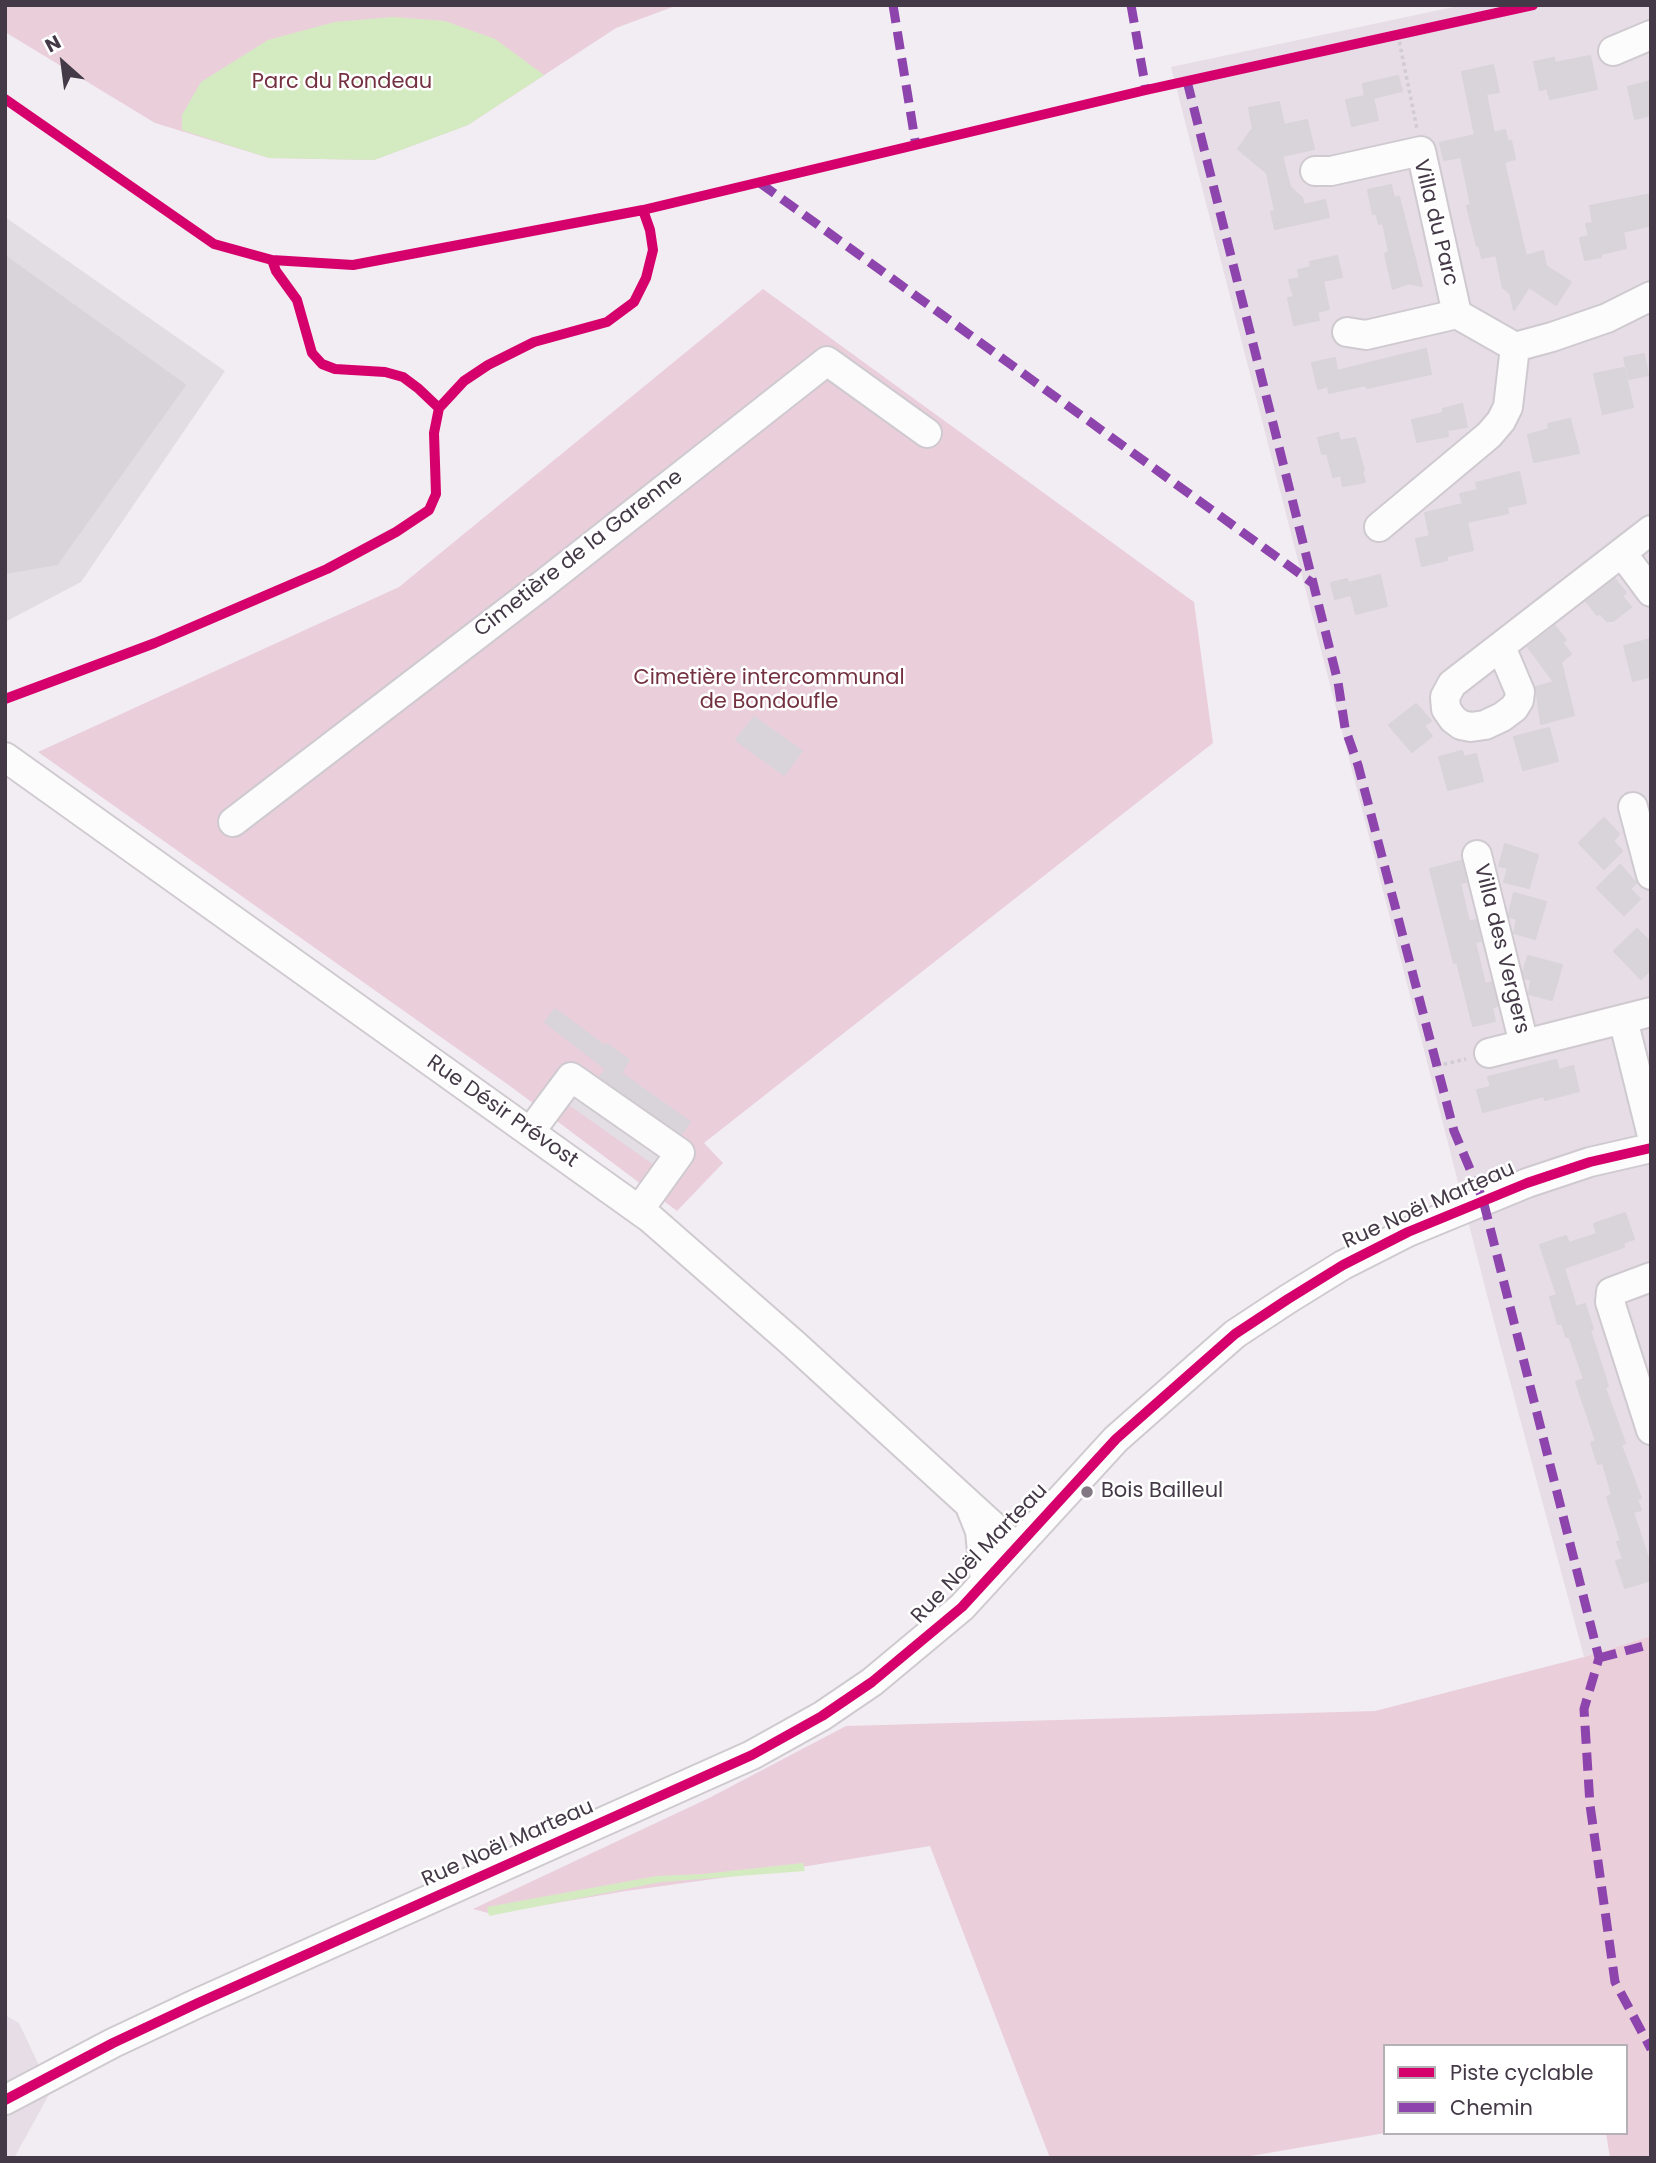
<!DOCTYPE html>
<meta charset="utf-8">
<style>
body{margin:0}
#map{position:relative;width:1656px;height:2163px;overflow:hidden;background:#f2edf2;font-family:Poppins,sans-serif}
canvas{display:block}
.frame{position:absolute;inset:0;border:7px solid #443947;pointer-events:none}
.legend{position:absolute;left:1383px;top:2044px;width:245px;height:91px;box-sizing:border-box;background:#fff;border:2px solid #b4b0b5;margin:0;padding:9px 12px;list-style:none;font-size:21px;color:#443947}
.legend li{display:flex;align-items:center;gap:14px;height:35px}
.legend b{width:35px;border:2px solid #b4b0b5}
.north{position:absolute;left:28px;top:28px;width:70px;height:70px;-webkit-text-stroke:5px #fff;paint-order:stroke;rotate:332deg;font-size:19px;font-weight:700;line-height:28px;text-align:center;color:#443947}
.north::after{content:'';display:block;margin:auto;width:24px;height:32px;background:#443947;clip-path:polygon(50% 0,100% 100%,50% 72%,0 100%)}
</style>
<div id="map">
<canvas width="1656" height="2163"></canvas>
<div class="frame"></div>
<ul class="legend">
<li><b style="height:9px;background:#d6006c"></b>Piste cyclable</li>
<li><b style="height:9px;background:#8e44ad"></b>Chemin</li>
</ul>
<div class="north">N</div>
</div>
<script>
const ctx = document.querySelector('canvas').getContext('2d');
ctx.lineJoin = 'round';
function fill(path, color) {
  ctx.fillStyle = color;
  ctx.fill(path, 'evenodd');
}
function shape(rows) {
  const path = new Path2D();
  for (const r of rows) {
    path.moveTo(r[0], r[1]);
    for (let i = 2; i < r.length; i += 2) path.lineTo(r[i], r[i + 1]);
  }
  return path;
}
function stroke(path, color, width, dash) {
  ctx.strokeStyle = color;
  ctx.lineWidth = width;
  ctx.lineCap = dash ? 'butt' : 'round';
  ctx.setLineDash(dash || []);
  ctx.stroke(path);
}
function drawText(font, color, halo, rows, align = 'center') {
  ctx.font = font + ' Poppins,sans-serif';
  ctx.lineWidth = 5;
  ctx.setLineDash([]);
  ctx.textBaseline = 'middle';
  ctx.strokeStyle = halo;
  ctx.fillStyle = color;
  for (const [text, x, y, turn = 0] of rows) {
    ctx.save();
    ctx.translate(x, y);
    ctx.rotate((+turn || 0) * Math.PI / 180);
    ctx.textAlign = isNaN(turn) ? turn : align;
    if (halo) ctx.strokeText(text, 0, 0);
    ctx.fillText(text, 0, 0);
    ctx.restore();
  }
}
const residential = shape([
 [1463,5,1651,5,1651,1636,1584,1657,1493,1318,1171,67],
 [5,2015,19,2023,51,2091,14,2158,5,2158]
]);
const industrial = shape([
 [5,217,225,371,81,582,5,622]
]);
const green = shape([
 [5,5,678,5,616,28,468,125,374,160,269,158,155,123,5,32],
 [763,289,1194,602,1213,743,704,1143,723,1163,677,1211,510,1086,38,752,399,587],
 [1651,1636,1651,2158,1610,2158,1606,2133,1626,2133,1626,2046,1385,2046,1385,2133,1239,2158,1050,2158,930,1846,808,1866,626,1891,492,1914,473,1909,709,1798,846,1726,1375,1711,1584,1657]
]);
const parking = shape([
 [575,1065,693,1148,671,1177,553,1094]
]);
const water = shape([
 [393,17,445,21,495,39,544,75,468,125,374,160,269,158,182,130,182,115,201,82,268,40,335,22],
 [803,1863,805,1871,661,1882,489,1916,487,1907,657,1876,703,1874]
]);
const building = shape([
 [1590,56,1597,89,1550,99,1547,88,1540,90,1534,62,1554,58,1555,63,1590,56],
 [1493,65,1499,92,1486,94,1494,133,1505,130,1508,142,1511,141,1515,159,1504,162,1526,256,1543,251,1546,266,1571,282,1556,305,1529,287,1514,310,1510,293,1503,288,1496,255,1482,258,1479,245,1477,246,1467,206,1471,205,1461,157,1444,160,1440,143,1475,135,1462,72,1493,65],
 [1398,76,1402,91,1373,98,1378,120,1352,126,1346,100,1365,96,1363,84,1398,76],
 [1651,81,1651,115,1635,119,1628,87,1651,81],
 [1279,102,1284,125,1307,120,1314,149,1282,156,1290,187,1302,198,1304,205,1325,200,1329,217,1275,229,1271,212,1275,211,1267,173,1238,149,1253,128,1249,108,1279,102],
 [1391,185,1394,198,1399,197,1422,286,1408,283,1393,289,1385,254,1389,252,1383,223,1379,224,1376,213,1373,214,1368,190,1391,185],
 [1651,194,1651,225,1623,232,1626,248,1601,254,1601,257,1585,260,1580,238,1589,236,1586,224,1593,223,1590,206,1651,194],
 [5,256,185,385,57,564,5,573,5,256],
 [1337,256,1342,277,1323,281,1329,309,1317,312,1319,320,1294,325,1288,298,1294,297,1289,280,1300,278,1298,270,1311,267,1310,262,1337,256],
 [1426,349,1431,374,1367,388,1366,385,1329,393,1328,386,1318,389,1312,363,1335,358,1337,371,1426,349],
 [1644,354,1648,375,1629,379,1624,358,1644,354],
 [1624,368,1633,407,1603,414,1594,374,1624,368],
 [1462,404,1467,427,1447,430,1448,436,1417,442,1412,420,1443,413,1443,409,1462,404],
 [1570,419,1579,453,1534,462,1528,435,1549,429,1548,424,1570,419],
 [1338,433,1340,441,1355,438,1364,470,1362,471,1365,482,1343,486,1341,475,1333,477,1327,453,1322,454,1318,438,1338,433],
 [1519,472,1526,503,1507,507,1508,513,1467,522,1473,550,1447,556,1447,560,1422,566,1416,539,1430,536,1425,513,1463,504,1460,494,1478,490,1476,483,1519,472],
 [1380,575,1387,606,1356,614,1348,583,1350,595,1335,599,1331,583,1347,579,1348,583,1380,575],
 [1615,579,1626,593,1622,596,1631,607,1613,621,1607,621,1600,613,1597,615,1586,601,1615,579],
 [1555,626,1566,640,1562,642,1571,654,1561,662,1574,715,1541,724,1536,687,1554,682,1528,647,1555,626],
 [1651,639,1651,676,1633,681,1624,646,1651,639],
 [1416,704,1431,721,1424,726,1432,736,1412,752,1389,725,1416,704],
 [754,717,802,751,784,775,736,740,754,717],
 [1549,728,1558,761,1523,770,1514,737,1549,728],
 [1462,751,1464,757,1476,754,1483,781,1448,790,1439,757,1462,751],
 [1604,818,1619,834,1613,841,1622,851,1604,869,1579,843,1604,818],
 [1505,844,1538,855,1529,888,1504,882,1508,868,1499,866,1505,844],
 [1461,861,1466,882,1460,883,1469,922,1476,920,1481,941,1475,942,1485,984,1492,982,1497,1006,1492,1008,1495,1021,1473,1026,1457,962,1454,963,1430,869,1461,861],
 [1620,865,1636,883,1630,889,1640,899,1624,915,1597,888,1620,865],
 [1514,893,1546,902,1535,939,1514,933,1517,919,1510,917,1509,914,1514,893],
 [1637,929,1651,943,1651,969,1641,979,1614,951,1637,929],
 [1528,956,1562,965,1552,1000,1529,994,1531,980,1525,978,1523,972,1528,956],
 [555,1009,605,1046,607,1044,629,1060,621,1073,690,1122,681,1134,600,1077,606,1069,545,1022,555,1009],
 [1556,1060,1559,1070,1573,1066,1579,1091,1545,1100,1544,1096,1483,1112,1477,1090,1491,1087,1488,1077,1556,1060],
 [1625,1213,1634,1239,1623,1243,1624,1247,1564,1268,1576,1307,1585,1304,1593,1329,1590,1330,1608,1386,1605,1388,1625,1443,1621,1445,1641,1498,1637,1499,1641,1510,1633,1512,1650,1564,1647,1565,1651,1580,1625,1588,1616,1561,1623,1559,1617,1542,1621,1541,1607,1497,1612,1495,1603,1463,1598,1464,1591,1443,1596,1441,1576,1382,1584,1379,1569,1336,1566,1337,1562,1323,1558,1324,1550,1297,1557,1295,1540,1245,1566,1236,1569,1243,1597,1234,1594,1224,1625,1213]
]);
const path = shape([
 [1398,35,1417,129],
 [1437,1066,1466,1059]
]);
const minor = shape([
 [1613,51,1651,35],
 [1315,171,1331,171,1421,151,1457,314,1515,347,1508,407,1501,421,1489,435,1379,527],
 [1347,332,1366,335,1457,314],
 [1515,347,1552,337,1607,318,1651,296],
 [1622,553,1651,592],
 [1501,647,1520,692,1519,700,1514,708,1502,717,1485,725,1471,727,1461,725,1453,719,1446,709,1445,697,1452,684,1651,530],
 [5,757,650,1218,795,1345,1016,1547],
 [1633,807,1651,875],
 [233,822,541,586,827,361,927,433],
 [1477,855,1524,1044],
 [1623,1019,1651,1132],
 [1489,1053,1651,1012],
 [530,1132,571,1077,680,1153,639,1210],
 [1651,1277,1611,1292,1610,1302,1651,1430],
 [970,1506,980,1531,985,1582],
 [5,2100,113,2043,198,2003,752,1755,822,1716,872,1682,962,1607,1116,1439,1235,1334,1288,1299,1343,1265,1408,1232,1527,1183,1590,1162,1651,1148]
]);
const quiet = shape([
 [893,5,916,146],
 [1131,5,1146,90],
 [1187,81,1338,682,1345,728,1358,765,1454,1131,1483,1200,1599,1658,1584,1709,1590,1805,1615,1982,1651,2049],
 [760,183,1314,584],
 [1599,1658,1651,1644]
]);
const cycleway = shape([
 [5,99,214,244,272,260,353,265,643,210,1146,90,1533,5],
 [272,260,276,271,297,300,312,353,322,364,335,369,385,372,403,377,419,389,439,408],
 [5,699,155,643,327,569,396,532,429,510,436,494,434,433,439,408,464,381,488,365,534,342,607,322,634,302,646,278,653,250,650,230,643,210],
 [5,2100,113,2043,198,2003,752,1755,822,1716,872,1682,962,1607,1116,1439,1235,1334,1288,1299,1343,1265,1408,1232,1527,1183,1590,1162,1651,1148]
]);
const markers = [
 [1087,1492,7,"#817883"]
];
const parkNames = [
 ["Parc du Rondeau",342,83],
 ["Cimetière intercommunal",769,679],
 ["de Bondoufle",769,703]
];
const streetNames = [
 ["Villa du Parc",1435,223,76],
 ["Cimetière de la Garenne",579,554,-38],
 ["Villa des Vergers",1501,949,76],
 ["Rue Désir Prévost",502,1112,35],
 ["Rue Noël Marteau",1429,1206,-24],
 ["Rue Noël Marteau",980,1554,-46],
 ["Rue Noël Marteau",508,1844,-24]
];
const poiNames = [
 ["Bois Bailleul",1101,1492]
];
fill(residential, '#e6dde7');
fill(industrial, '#e2dde3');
fill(green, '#eacfdb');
fill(parking, '#e2dee3');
fill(water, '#d4ebc2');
fill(building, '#d9d4da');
stroke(building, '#d9d3da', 2);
stroke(minor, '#cfcacf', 32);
stroke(path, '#d1cbd2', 3.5, [3.5, 3.5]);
stroke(minor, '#fdfcfd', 28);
stroke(quiet, '#8e44ad', 9, [18, 9]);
stroke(cycleway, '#d6006c', 10);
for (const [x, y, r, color] of markers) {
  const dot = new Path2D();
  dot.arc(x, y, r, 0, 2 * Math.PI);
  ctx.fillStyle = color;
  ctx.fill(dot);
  stroke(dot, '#fff', 2.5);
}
drawText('21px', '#743140', '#fff', parkNames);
drawText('21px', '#443947', '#fff', streetNames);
drawText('21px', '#443947', '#fff', poiNames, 'left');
</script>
